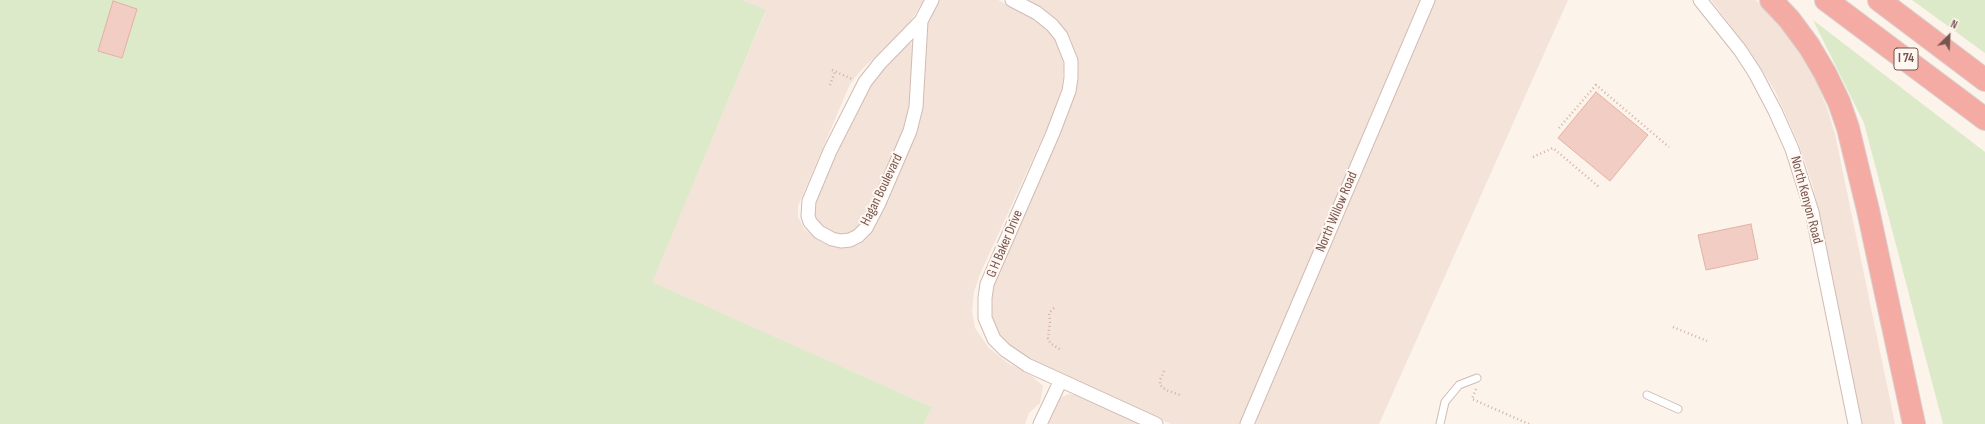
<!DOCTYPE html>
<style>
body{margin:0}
#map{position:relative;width:1985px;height:424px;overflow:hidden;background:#fcf3eb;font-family:"Sofia Sans Condensed",sans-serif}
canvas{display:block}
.north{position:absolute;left:1929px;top:16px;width:40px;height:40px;-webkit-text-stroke:3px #fff7f2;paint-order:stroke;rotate:24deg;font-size:11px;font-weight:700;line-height:16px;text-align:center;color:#77554e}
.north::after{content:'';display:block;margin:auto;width:14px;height:18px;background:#77554e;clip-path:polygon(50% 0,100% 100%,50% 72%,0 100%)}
</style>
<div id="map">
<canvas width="1985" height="424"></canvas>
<div class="north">N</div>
</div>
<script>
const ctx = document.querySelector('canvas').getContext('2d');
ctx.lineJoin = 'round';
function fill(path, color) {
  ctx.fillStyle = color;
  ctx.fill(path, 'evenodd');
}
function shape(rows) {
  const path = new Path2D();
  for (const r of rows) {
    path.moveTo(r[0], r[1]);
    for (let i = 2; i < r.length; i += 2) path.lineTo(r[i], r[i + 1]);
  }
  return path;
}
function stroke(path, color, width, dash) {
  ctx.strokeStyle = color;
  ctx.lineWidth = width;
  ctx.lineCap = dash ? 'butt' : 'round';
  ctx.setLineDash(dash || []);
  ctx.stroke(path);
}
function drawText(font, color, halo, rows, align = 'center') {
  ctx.font = font + ' "Sofia Sans Condensed",sans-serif';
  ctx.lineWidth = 4;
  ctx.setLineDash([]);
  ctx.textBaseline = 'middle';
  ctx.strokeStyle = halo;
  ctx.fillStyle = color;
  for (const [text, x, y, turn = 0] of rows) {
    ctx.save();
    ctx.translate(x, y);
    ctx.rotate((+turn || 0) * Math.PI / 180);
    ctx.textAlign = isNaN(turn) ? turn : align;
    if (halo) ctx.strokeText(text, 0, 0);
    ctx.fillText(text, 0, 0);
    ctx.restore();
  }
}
const residential = shape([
 [742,0,924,0,905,30,863,68,850,84,798,206,798,217,804,229,823,243,841,247,853,247,860,244,867,235,913,132,924,26,936,0,998,0,1037,20,1052,33,1062,52,1064,68,1062,87,1051,119,980,274,974,292,972,311,975,328,989,348,1008,363,1032,376,1043,386,1040,403,1029,413,1025,424,924,424,932,407,651,282,766,11],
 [1028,0,1420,0,1240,424,1171,424,1067,380,1012,350,997,334,988,311,989,294,1058,131,1075,53,1070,38,1057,20],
 [1435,0,1568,0,1379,424,1253,424],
 [1711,0,1756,0,1779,24,1797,48,1816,80,1827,108,1835,134,1895,424,1861,424,1813,186,1799,145,1775,91,1749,50],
 [908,41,911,43,914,51,912,99,905,130,866,217,861,225,853,232,843,236,826,231,814,218,813,200,862,92],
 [1069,394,1080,396,1147,424,1044,424,1059,398]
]);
const green = shape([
 [0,0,742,0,766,10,652,282,932,407,924,424,0,424],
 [1912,0,1985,0,1985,53],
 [1813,20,1985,152,1985,424,1943,424,1864,123]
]);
const building = shape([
 [113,1,137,9,122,58,98,51,113,1],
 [1596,92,1648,135,1610,181,1558,138,1596,92],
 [1751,224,1758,259,1706,270,1698,235,1751,224]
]);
const path = shape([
 [832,70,852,79],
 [830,85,835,71],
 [1559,128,1596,85,1669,147],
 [1533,157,1553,148,1599,187],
 [1054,308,1049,313,1050,322,1048,338,1050,343,1061,350],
 [1673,327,1707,341],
 [1164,371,1160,380,1160,385,1166,390,1180,395],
 [1476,389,1472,399,1529,424]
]);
const service = shape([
 [1647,395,1678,409],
 [1440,424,1445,402,1459,385,1477,378]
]);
const minor = shape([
 [1012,0,1037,13,1052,25,1061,36,1071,61,1071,78,1069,91,1053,133,987,284,985,298,985,318,994,339,1005,350,1027,365,1156,424],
 [1700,0,1740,50,1755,73,1775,111,1792,149,1812,212,1855,424],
 [921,21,916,107,910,131,879,203,866,228,858,236,850,240,841,241,832,239,819,232,810,222,808,216,809,201,830,151,865,82,880,63,921,21,932,0],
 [1040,424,1060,382],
 [1247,424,1428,0]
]);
const motorway = shape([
 [1771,0,1789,19,1809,46,1825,73,1839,102,1848,128,1868,210,1914,424],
 [1826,0,1985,119],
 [1879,0,1985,80]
]);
const shields = [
 [1906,59,24]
];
const shieldNames = [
 ["I 74",1906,59]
];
const streetNames = [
 ["Hagan Boulevard",882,190,-64],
 ["North Kenyon Road",1806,200,75],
 ["North Willow Road",1337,212,-67],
 ["G H Baker Drive",1005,244,-67]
];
fill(residential, '#f4e3d9');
fill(green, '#dceac9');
fill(building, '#f1cdc3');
stroke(building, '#e3b1a4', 1);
stroke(service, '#d1bbb3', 9);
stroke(minor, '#d1bbb3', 15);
stroke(motorway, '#d9cfcd', 24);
stroke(path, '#d7b0a5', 2.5, [1, 3]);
stroke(service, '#fff', 7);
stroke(minor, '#fff', 13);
stroke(motorway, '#f4aba4', 22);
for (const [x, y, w] of shields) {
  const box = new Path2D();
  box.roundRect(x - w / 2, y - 11, w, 22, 3);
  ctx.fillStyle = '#fff7f2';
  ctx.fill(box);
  stroke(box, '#77554e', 1);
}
drawText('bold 13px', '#77554e', null, shieldNames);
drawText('14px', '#77554e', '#fff7f2', streetNames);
</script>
